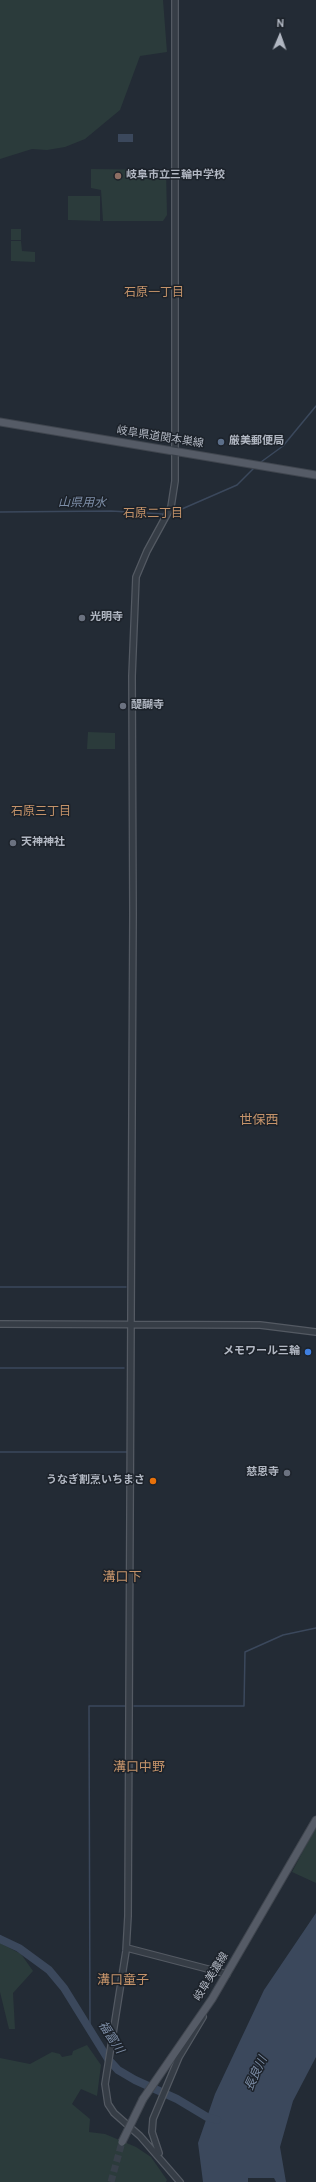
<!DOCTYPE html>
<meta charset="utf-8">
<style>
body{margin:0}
#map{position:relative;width:316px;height:2182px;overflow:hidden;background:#232b35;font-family:Overpass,sans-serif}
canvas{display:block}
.north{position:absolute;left:260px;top:16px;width:40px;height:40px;-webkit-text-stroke:3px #1c222a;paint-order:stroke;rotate:2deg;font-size:11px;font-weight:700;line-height:16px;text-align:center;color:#b1b7c2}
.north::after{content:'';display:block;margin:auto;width:14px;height:18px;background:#b1b7c2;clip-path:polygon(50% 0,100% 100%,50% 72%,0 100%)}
</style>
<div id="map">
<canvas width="316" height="2182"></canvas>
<div class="north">N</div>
</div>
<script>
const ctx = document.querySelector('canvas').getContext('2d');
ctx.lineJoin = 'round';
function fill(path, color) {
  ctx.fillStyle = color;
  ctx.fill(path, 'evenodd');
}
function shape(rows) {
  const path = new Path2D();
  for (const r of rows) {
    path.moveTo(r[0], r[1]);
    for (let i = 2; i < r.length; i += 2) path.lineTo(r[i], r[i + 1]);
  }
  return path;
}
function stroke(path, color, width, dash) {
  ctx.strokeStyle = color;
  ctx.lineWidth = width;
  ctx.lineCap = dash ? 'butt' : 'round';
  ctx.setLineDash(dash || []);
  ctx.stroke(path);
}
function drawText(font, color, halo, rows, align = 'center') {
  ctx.font = font + ' Overpass,"Noto Sans JP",sans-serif';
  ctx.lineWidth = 3;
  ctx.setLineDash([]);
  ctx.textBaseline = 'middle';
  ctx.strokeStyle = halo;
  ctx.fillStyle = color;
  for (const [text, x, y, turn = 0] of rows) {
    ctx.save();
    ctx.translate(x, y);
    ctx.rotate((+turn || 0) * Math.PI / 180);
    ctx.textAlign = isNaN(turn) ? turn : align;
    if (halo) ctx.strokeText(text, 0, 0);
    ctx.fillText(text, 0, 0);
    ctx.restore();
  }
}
const green = shape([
 [0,0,163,0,167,52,140,56,120,110,85,139,65,147,47,150,32,149,0,159],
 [91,169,166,170,167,215,163,221,103,221,101,190,91,188],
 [68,196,100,196,100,221,68,220],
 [11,229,21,229,21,240,11,240],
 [11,241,21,241,22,251,35,252,35,262,11,261],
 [88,732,115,733,115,749,87,749],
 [316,1827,316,1883,292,1872],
 [0,1943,21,1954,33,1971,13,1993,15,2029,9,2029,0,1992],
 [87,2045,101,2065,97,2096,81,2089,72,2104,90,2119,89,2132,105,2134,136,2147,151,2157,167,2180,166,2182,0,2182,0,2058,30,2064,52,2052,60,2054,62,2057,72,2055,73,2051]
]);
const water = shape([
 [118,134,133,134,133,142,118,142],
 [316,1913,316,2057,293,2101,280,2147,286,2182,276,2182,274,2178,248,2178,248,2182,203,2182,198,2143,215,2094,264,1990]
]);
const stream = shape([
 [261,462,283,446,316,406],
 [0,512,111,511,163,514],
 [175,512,237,485,254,468],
 [0,1287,126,1287],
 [0,1368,124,1368],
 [0,1452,127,1452],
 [134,1706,244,1706,245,1652,283,1635,316,1628],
 [90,2029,89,1706,125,1706]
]);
const river = shape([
 [0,1939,19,1948,49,1970,64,1988,108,2059,118,2070,135,2080,177,2099,207,2117,217,2120]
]);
const majorTunnel = shape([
 [111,2182,122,2142]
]);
const minor = shape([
 [175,0,175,481,171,507,147,551,136,577,132,676,133,914,128,1916,126,1951,105,2084,108,2104,114,2113,140,2136,180,2182],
 [0,1324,260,1325,316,1332],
 [127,1948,227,1974],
 [159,2153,152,2132,153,2119,179,2057,203,2017]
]);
const major = shape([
 [0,422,316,475],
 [143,2099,212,1999,316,1820]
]);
const majorBridge = shape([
 [122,2142,143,2099]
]);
const markers = [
 [118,176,4,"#8d6e63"],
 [221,442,4,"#5c6f8a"],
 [82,618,4,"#6b7280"],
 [123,706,4,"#6b7280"],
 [13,843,4,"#6b7280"],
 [308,1352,4,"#3f7fe0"],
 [287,1473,4,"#6b7280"],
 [153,1481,4,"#e8710a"]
];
const poiNames = [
 ["岐阜市立三輪中学校",126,176],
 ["厳美郵便局",229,442],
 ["光明寺",90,618],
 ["醍醐寺",131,706],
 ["天神神社",21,843],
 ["メモワール三輪",300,1352,"right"],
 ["慈恩寺",279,1473,"right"],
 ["うなぎ割烹いちまさ",145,1481,"right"]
];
const streetNames = [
 ["岐阜県道関本巣線",160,438,9],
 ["岐阜美濃線",212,1977,-58]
];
const neighbourhoodNames = [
 ["石原一丁目",154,294],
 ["石原二丁目",153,515],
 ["石原三丁目",41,813]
];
const waterNames = [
 ["山県用水",82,504,1],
 ["福富川",110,2038,57],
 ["長良川",257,2074,-65]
];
const quarterNames = [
 ["世保西",259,1121],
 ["溝口下",122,1578],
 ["溝口中野",139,1768],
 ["溝口童子",123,1981]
];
fill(green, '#2b3b3b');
fill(water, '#3b485c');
stroke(stream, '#3b485c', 1.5);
stroke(river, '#3b485c', 8);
stroke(majorTunnel, '#38404a', 7, [7, 3.5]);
stroke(minor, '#545a63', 8);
stroke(major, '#40464f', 9);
stroke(minor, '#363d46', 5.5);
stroke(major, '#555b66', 7);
stroke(majorBridge, '#40464f', 9, []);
stroke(majorBridge, '#555b66', 7);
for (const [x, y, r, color] of markers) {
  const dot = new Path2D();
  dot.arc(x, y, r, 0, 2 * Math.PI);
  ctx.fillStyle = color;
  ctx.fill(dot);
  stroke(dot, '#1c222a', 1.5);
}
drawText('bold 11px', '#b1b7c2', '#1c222a', poiNames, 'left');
drawText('11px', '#b1b7c2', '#1c222a', streetNames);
drawText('12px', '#c4936a', '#1c222a', neighbourhoodNames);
drawText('italic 12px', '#7d8ea7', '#1c222a', waterNames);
drawText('13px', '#c4936a', '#1c222a', quarterNames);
</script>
